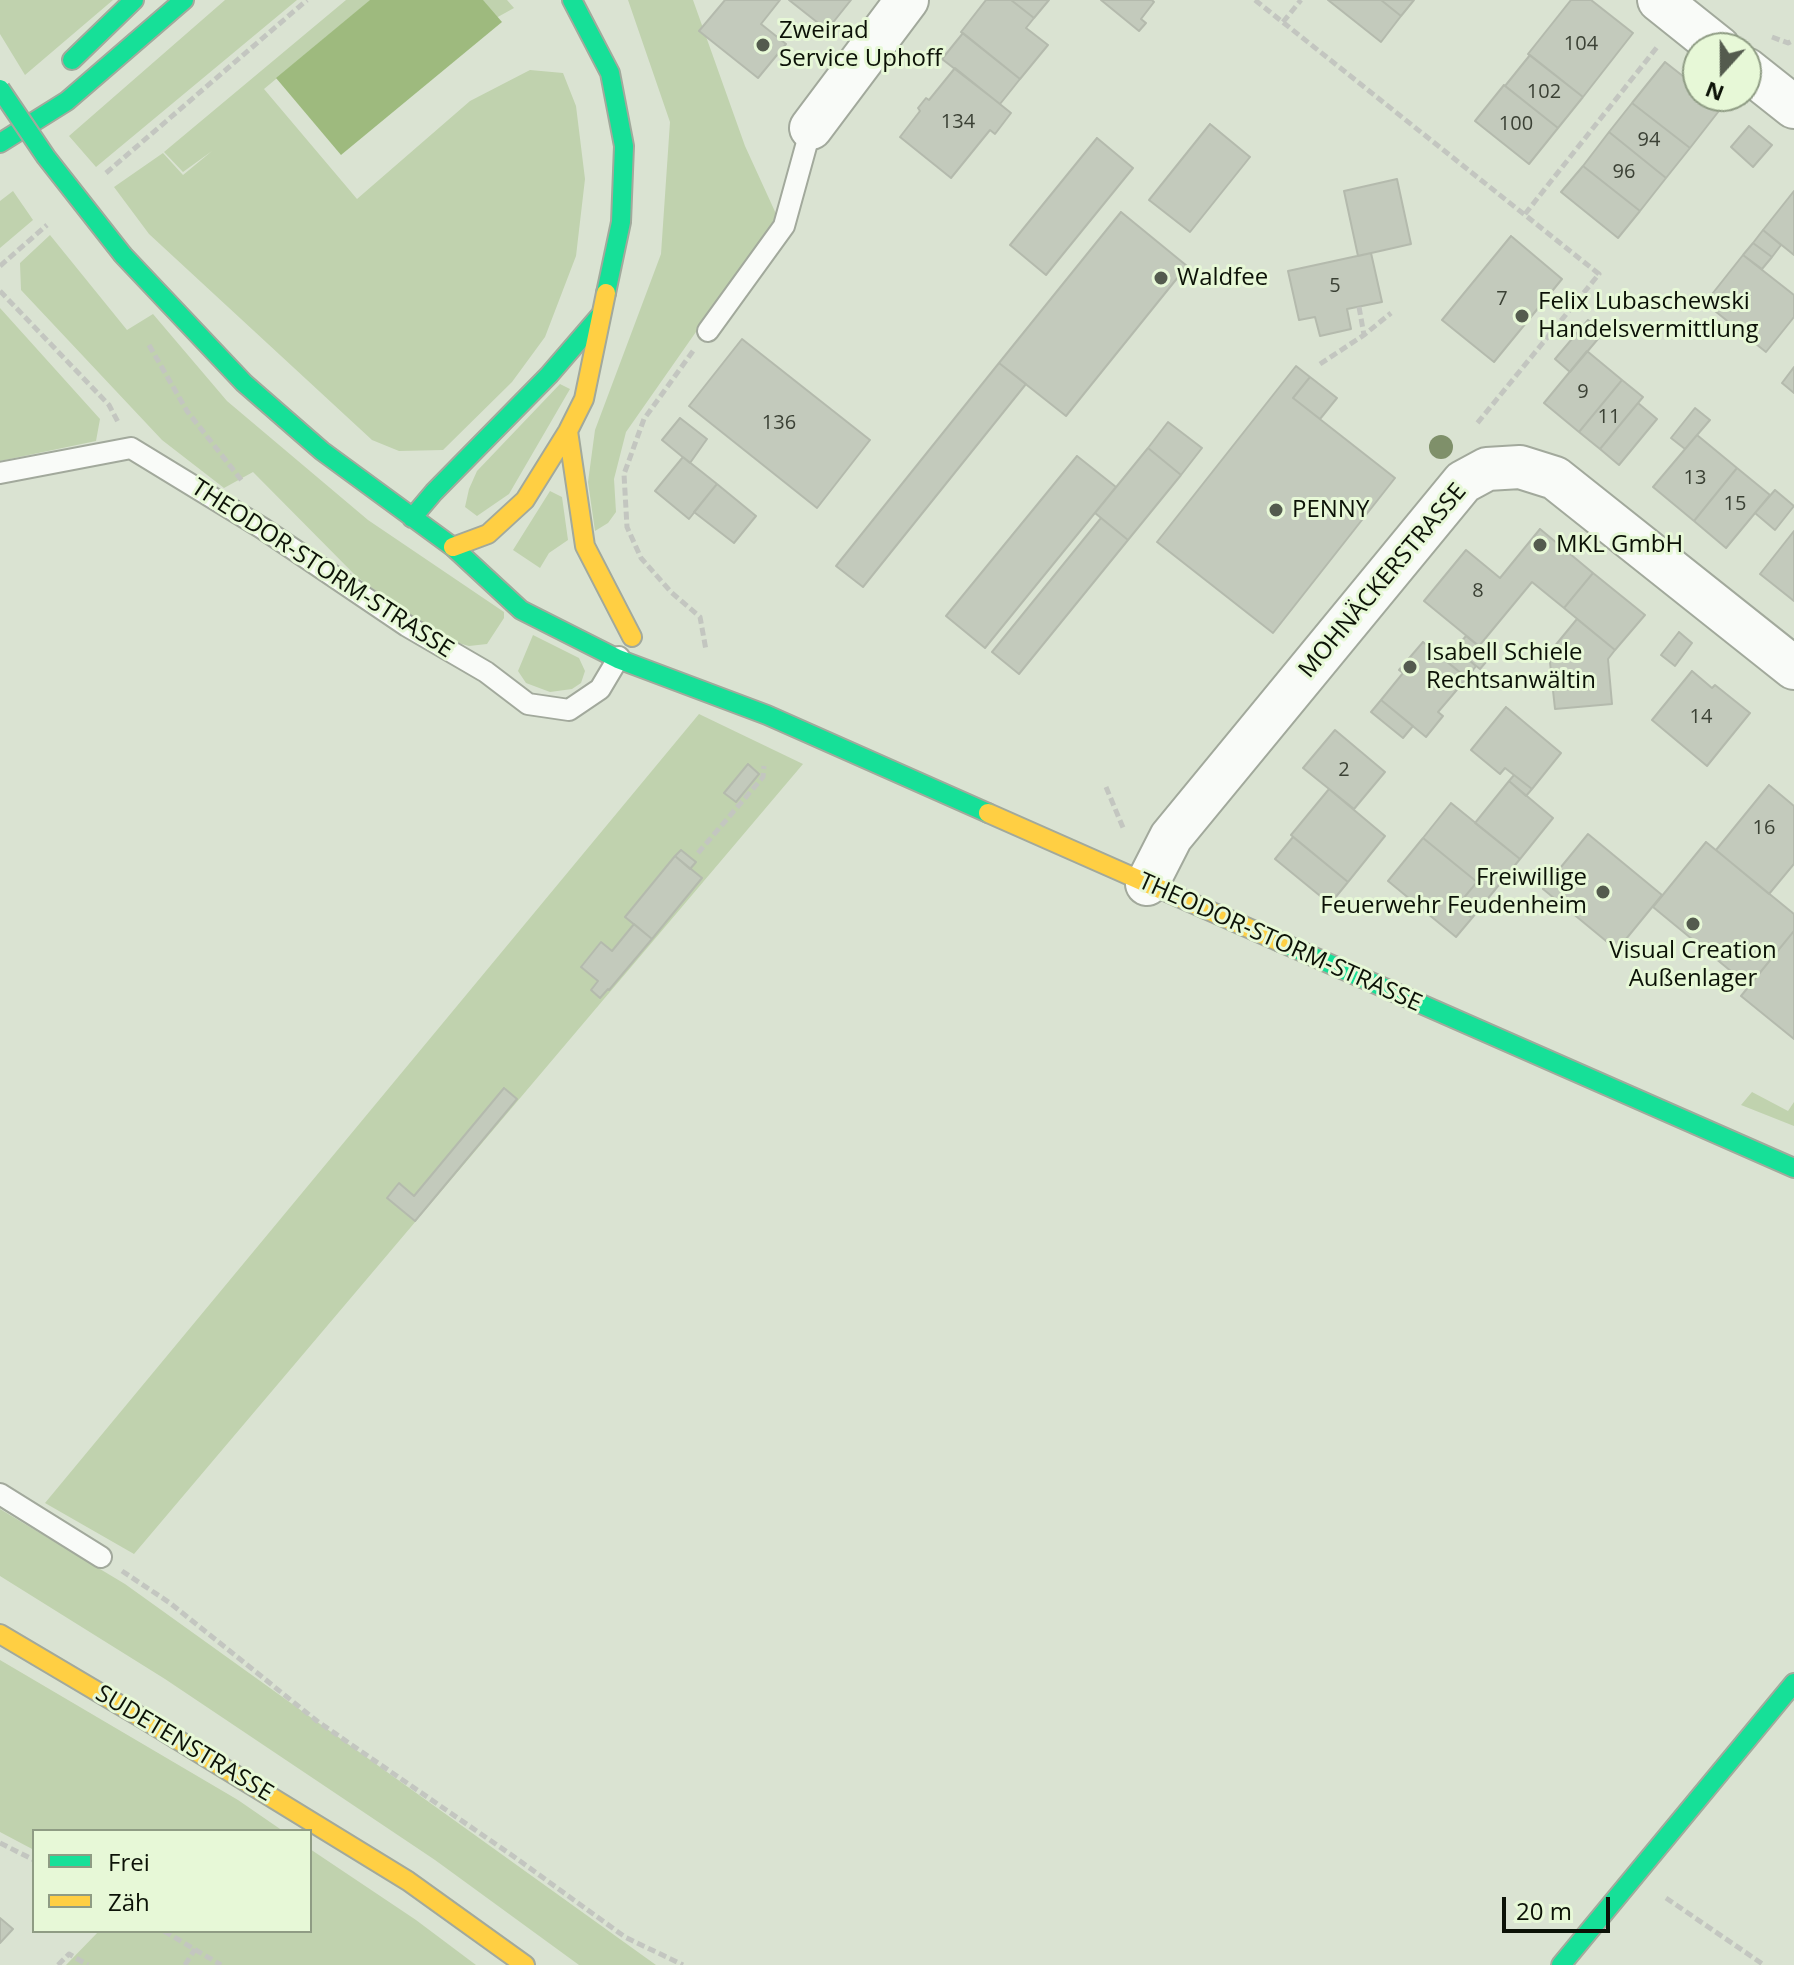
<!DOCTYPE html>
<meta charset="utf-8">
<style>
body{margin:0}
#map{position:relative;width:1794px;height:1965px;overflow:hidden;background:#dae3d2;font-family:"Open Sans",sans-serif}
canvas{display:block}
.legend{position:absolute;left:32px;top:1829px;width:280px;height:104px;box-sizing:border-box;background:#e7f8d7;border:2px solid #8f9c84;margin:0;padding:10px 14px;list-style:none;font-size:24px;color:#0c1207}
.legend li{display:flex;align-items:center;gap:16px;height:40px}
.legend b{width:40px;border:2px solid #8f9c84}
.north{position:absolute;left:1682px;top:32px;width:80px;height:80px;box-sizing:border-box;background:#e7f8d7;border:2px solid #8f9c84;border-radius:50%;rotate:201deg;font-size:22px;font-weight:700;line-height:32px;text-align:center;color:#0c1207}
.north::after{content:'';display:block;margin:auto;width:28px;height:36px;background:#545b4e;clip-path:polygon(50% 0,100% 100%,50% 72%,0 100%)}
.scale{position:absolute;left:1502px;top:1897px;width:108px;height:36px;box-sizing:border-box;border:4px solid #0c1207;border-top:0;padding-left:10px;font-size:24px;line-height:28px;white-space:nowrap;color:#0c1207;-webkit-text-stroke:6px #e7f8d7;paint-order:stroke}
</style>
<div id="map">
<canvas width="1794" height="1965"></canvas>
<ul class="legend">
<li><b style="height:10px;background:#16e098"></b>Frei</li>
<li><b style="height:10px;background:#ffcf43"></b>Zäh</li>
</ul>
<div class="north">N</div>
<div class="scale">20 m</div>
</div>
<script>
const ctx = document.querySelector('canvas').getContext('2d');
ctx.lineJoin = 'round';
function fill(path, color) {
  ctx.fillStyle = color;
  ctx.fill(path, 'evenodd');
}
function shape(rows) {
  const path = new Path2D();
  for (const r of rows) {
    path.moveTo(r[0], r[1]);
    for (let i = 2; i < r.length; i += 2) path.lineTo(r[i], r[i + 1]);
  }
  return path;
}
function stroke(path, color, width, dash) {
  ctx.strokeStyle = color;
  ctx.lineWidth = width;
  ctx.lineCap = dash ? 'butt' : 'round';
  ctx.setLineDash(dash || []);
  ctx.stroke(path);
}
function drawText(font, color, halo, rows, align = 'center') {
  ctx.font = font + ' "Open Sans",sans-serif';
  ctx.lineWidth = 6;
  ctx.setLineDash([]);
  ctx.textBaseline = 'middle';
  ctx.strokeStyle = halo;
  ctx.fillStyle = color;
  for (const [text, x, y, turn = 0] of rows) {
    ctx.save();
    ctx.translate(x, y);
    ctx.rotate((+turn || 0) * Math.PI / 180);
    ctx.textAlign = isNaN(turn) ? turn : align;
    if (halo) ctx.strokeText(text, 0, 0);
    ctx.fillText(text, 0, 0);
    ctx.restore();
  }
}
const green = shape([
 [0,0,113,0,25,75,0,34],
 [225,0,297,0,96,167,69,136],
 [346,0,371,0,264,89,357,199,470,101,530,70,563,73,576,106,585,179,576,256,545,337,512,382,443,450,399,451,372,440,149,234,114,187,163,153,183,175,212,151,183,172,164,152],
 [482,0,507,0,514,8,496,18],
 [628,0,693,0,745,146,777,216,626,432,614,479,616,512,608,523,595,531,588,482,595,430,661,254,670,122],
 [13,191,33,220,0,248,0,201],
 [50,235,127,330,153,314,227,401,368,520,504,612,504,618,487,644,469,646,451,641,415,619,357,577,253,472,224,488,162,440,21,290,20,263],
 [0,308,100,419,96,441,0,461],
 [560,384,570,389,509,494,477,516,465,507,469,489,477,471],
 [550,491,562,497,568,540,549,553,540,568,513,550],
 [533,635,579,658,585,671,581,683,572,689,550,692,526,683,518,671],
 [699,714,803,764,134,1554,45,1503],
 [1752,1092,1788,1111,1794,1102,1794,1126,1741,1105],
 [0,1509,125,1584,656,1965,579,1965,435,1860,165,1679,0,1576],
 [0,1660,238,1800,283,1831,34,1831,34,1850,0,1832],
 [310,1849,416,1920,476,1965,66,1965,99,1931,310,1931]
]);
const water = shape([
 [370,0,483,0,502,22,341,155,276,78]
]);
const building = shape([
 [725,0,780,0,761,24,786,44,758,78,699,31,725,0],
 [789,0,851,0,827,30,789,0],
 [986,0,1011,0,1034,18,1026,28,1048,45,1020,79,961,32,986,0],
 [1011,0,1049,0,1034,18,1011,0],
 [1101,0,1152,0,1154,2,1141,19,1146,23,1139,31,1101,0],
 [1328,0,1381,0,1401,16,1381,42,1328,0],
 [1381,0,1414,0,1401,16,1381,0],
 [1571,0,1591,0,1633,33,1583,97,1528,54,1571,0],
 [963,33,1020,79,1000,104,942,59,963,33],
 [1530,55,1583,97,1558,128,1505,86,1530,55],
 [1665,62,1698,88,1698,96,1708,96,1722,107,1690,148,1632,103,1665,62],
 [955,68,1011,113,995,134,990,130,951,178,900,137,920,111,918,108,926,98,929,100,955,68],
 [1504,85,1558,128,1529,164,1475,121,1504,85],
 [1632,103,1690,148,1666,178,1609,132,1632,103],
 [1210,124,1250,157,1190,232,1149,200,1210,124],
 [1749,126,1772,145,1753,167,1731,147,1749,126],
 [1609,132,1666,178,1640,211,1583,166,1609,132],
 [1097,138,1133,168,1046,275,1010,245,1097,138],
 [1583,166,1640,211,1618,238,1561,192,1583,166],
 [1397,179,1411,244,1358,256,1344,191,1397,179],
 [1794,191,1794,255,1763,230,1794,191],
 [1121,212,1187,266,1066,416,999,363,1121,212],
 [1763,230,1781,245,1772,257,1753,243,1763,230],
 [1511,236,1562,279,1494,362,1442,320,1511,236],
 [1753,243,1772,257,1762,269,1743,255,1753,243],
 [1371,253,1382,302,1347,309,1351,329,1320,336,1315,317,1299,320,1288,271,1371,253],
 [1743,255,1794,295,1794,317,1766,352,1705,303,1743,255],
 [1588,320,1603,333,1570,372,1555,359,1588,320],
 [742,339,870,440,817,508,689,406,742,339],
 [1587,351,1622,380,1579,432,1544,403,1587,351],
 [999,363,1026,384,863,587,836,566,999,363],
 [1296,366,1310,377,1293,398,1395,478,1273,633,1157,542,1296,366],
 [1794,367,1794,393,1782,383,1794,367],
 [1310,377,1337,398,1320,419,1293,398,1310,377],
 [1622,380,1643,397,1600,449,1579,432,1622,380],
 [1638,403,1657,419,1619,465,1600,449,1638,403],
 [1695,408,1710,420,1685,449,1671,438,1695,408],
 [680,418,707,439,690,463,662,440,680,418],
 [1168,422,1202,448,1181,475,1148,448,1168,422],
 [1697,435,1737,468,1694,521,1653,487,1697,435],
 [1148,448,1181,475,1128,540,1095,513,1148,448],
 [1077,456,1116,487,985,648,946,616,1077,456],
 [683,457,717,484,689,519,655,491,683,457],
 [1737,468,1770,495,1726,548,1694,521,1737,468],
 [717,484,756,516,734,543,694,512,717,484],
 [1775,490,1794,506,1775,530,1755,513,1775,490],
 [1101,518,1128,540,1019,674,992,652,1101,518],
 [1540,529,1593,573,1564,608,1532,582,1479,646,1424,601,1466,550,1500,578,1540,529],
 [1794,531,1794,601,1760,574,1794,531],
 [1593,573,1645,615,1615,650,1564,608,1593,573],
 [1577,619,1615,650,1608,659,1612,704,1555,709,1549,653,1577,619],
 [1679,632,1692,643,1675,666,1661,655,1679,632],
 [1466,636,1491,656,1480,669,1455,649,1466,636],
 [1423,642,1467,678,1438,712,1443,716,1426,737,1381,700,1403,673,1399,670,1423,642],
 [1452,646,1476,666,1467,678,1442,658,1452,646],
 [1692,671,1712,688,1715,685,1750,713,1707,766,1652,720,1692,671],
 [1381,700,1413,726,1403,738,1371,712,1381,700],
 [1506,707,1561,753,1532,789,1505,768,1500,774,1471,750,1506,707],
 [1335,730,1385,772,1354,809,1303,768,1335,730],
 [748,764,759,774,736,802,724,793,748,764],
 [1514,775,1532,789,1526,796,1509,781,1514,775],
 [1509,781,1553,818,1520,859,1475,823,1509,781],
 [1769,785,1794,806,1794,864,1769,894,1716,850,1769,785],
 [1329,789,1385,836,1348,882,1291,835,1329,789],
 [1451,803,1520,859,1472,918,1457,906,1477,882,1423,838,1451,803],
 [1588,834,1662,895,1617,950,1543,889,1588,834],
 [1293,837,1348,882,1330,904,1275,859,1293,837],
 [1423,838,1477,882,1457,906,1472,918,1456,937,1388,881,1423,838],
 [1706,842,1794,914,1794,931,1749,986,1653,907,1706,842],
 [681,850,696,862,690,869,675,856,681,850],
 [675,856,702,878,652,939,625,917,675,856],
 [634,924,652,939,609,990,608,989,600,998,591,990,598,981,581,967,601,942,612,951,634,924],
 [1794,931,1794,1039,1741,996,1794,931],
 [504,1088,517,1099,415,1221,387,1198,399,1183,414,1196,504,1088],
 [0,1918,13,1929,0,1943,0,1918]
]);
const path = shape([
 [1255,0,1599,274,1475,426],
 [1283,22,1301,0],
 [1772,37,1788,43,1794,40],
 [106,173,307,0],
 [1525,214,1658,46],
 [0,266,47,225],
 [0,291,109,405,118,422],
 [1359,307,1364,335],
 [149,345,187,411,242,481],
 [693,351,644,419,624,474,627,527,641,558,671,592,700,617,706,650],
 [1320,364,1364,335,1391,313],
 [1106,787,1124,830],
 [698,853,763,777,764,766],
 [122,1571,170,1603,317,1721,513,1856,625,1937,683,1965],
 [0,1843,34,1860],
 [1666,1898,1764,1965],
 [164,1931,221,1965],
 [58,1965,69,1954,88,1965],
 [185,1965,195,1949]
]);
const lane = shape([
 [708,331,784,226,811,128],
 [0,473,131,448,262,528,407,626,486,672,528,704,569,710,600,689,619,657],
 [0,1494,101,1557]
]);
const street = shape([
 [1659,0,1719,48],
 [1746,69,1794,107],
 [811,128,907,0],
 [1147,884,1171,837,1463,482,1487,469,1520,467,1555,478,1794,668]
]);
const fast = shape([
 [572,0,610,73,624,146,621,222,606,293],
 [72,60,134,0],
 [0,143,67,101,184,0],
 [123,255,244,383,322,451,453,547,521,610,618,659,767,715,988,813],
 [412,518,434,492,549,375,599,317],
 [1280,942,1794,1168],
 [1561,1965,1794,1683]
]);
const slow = shape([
 [568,431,585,546,632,637],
 [453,547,488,534,525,500,568,431,584,399,606,293],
 [988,813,1280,942],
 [0,1634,147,1721,408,1881,525,1965]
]);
const fastBridge = shape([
 [0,89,46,157,123,255]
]);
const trees = [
 [1441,447]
];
const markers = [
 [763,45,8,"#545b4e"],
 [1161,278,8,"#545b4e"],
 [1522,316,8,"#545b4e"],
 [1276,510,8,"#545b4e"],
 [1540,545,8,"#545b4e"],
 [1410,667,8,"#545b4e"],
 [1603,892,8,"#545b4e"],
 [1693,924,8,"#545b4e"]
];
const numberNames = [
 ["104",1581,44],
 ["102",1544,92],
 ["134",958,122],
 ["100",1516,124],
 ["94",1649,140],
 ["96",1624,172],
 ["5",1335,286],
 ["7",1502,299],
 ["9",1583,392],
 ["11",1609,417],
 ["136",779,423],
 ["13",1695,478],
 ["15",1735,504],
 ["8",1478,591],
 ["14",1701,717],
 ["2",1344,770],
 ["16",1764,828]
];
const poiNames = [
 ["Zweirad",779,31],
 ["Service Uphoff",779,59],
 ["Waldfee",1177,278],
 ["Felix Lubaschewski",1538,302],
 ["Handelsvermittlung",1538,330],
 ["PENNY",1292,510],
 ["MKL GmbH",1556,545],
 ["Isabell Schiele",1426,653],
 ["Rechtsanwältin",1426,681],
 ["Freiwillige",1587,878,"right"],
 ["Feuerwehr Feudenheim",1587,906,"right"],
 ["Visual Creation",1693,951,"center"],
 ["Außenlager",1693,979,"center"]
];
const streetNames = [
 ["THEODOR-STORM-STRASSE",322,569,33],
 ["MOHNÄCKERSTRASSE",1383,581,-50],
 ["THEODOR-STORM-STRASSE",1280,943,24],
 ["SUDETENSTRASSE",184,1744,31]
];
fill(green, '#c0d2ae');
fill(water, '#9eba7e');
fill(building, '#c3cabc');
stroke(building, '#b4baad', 2);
stroke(lane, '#a2a99c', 24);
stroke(street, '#a2a99c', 46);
stroke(fast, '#a2a99c', 22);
stroke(slow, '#a2a99c', 22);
stroke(path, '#c3c6c0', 5, [8, 4]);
stroke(lane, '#f9fbf8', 20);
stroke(street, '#f9fbf8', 42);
stroke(fast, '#16e098', 18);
stroke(slow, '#ffcf43', 18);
stroke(fastBridge, '#a2a99c', 22, []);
stroke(fastBridge, '#16e098', 18);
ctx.fillStyle = '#7f906a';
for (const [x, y] of trees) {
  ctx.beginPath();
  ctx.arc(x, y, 12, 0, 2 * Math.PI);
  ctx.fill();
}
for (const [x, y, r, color] of markers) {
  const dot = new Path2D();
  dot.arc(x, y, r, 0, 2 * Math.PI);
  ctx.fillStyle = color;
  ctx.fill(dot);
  stroke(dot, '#e7f8d7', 3);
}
drawText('20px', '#3b4135', null, numberNames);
drawText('24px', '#0c1207', '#e7f8d7', poiNames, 'left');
drawText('24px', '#0c1207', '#e7f8d7', streetNames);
</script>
